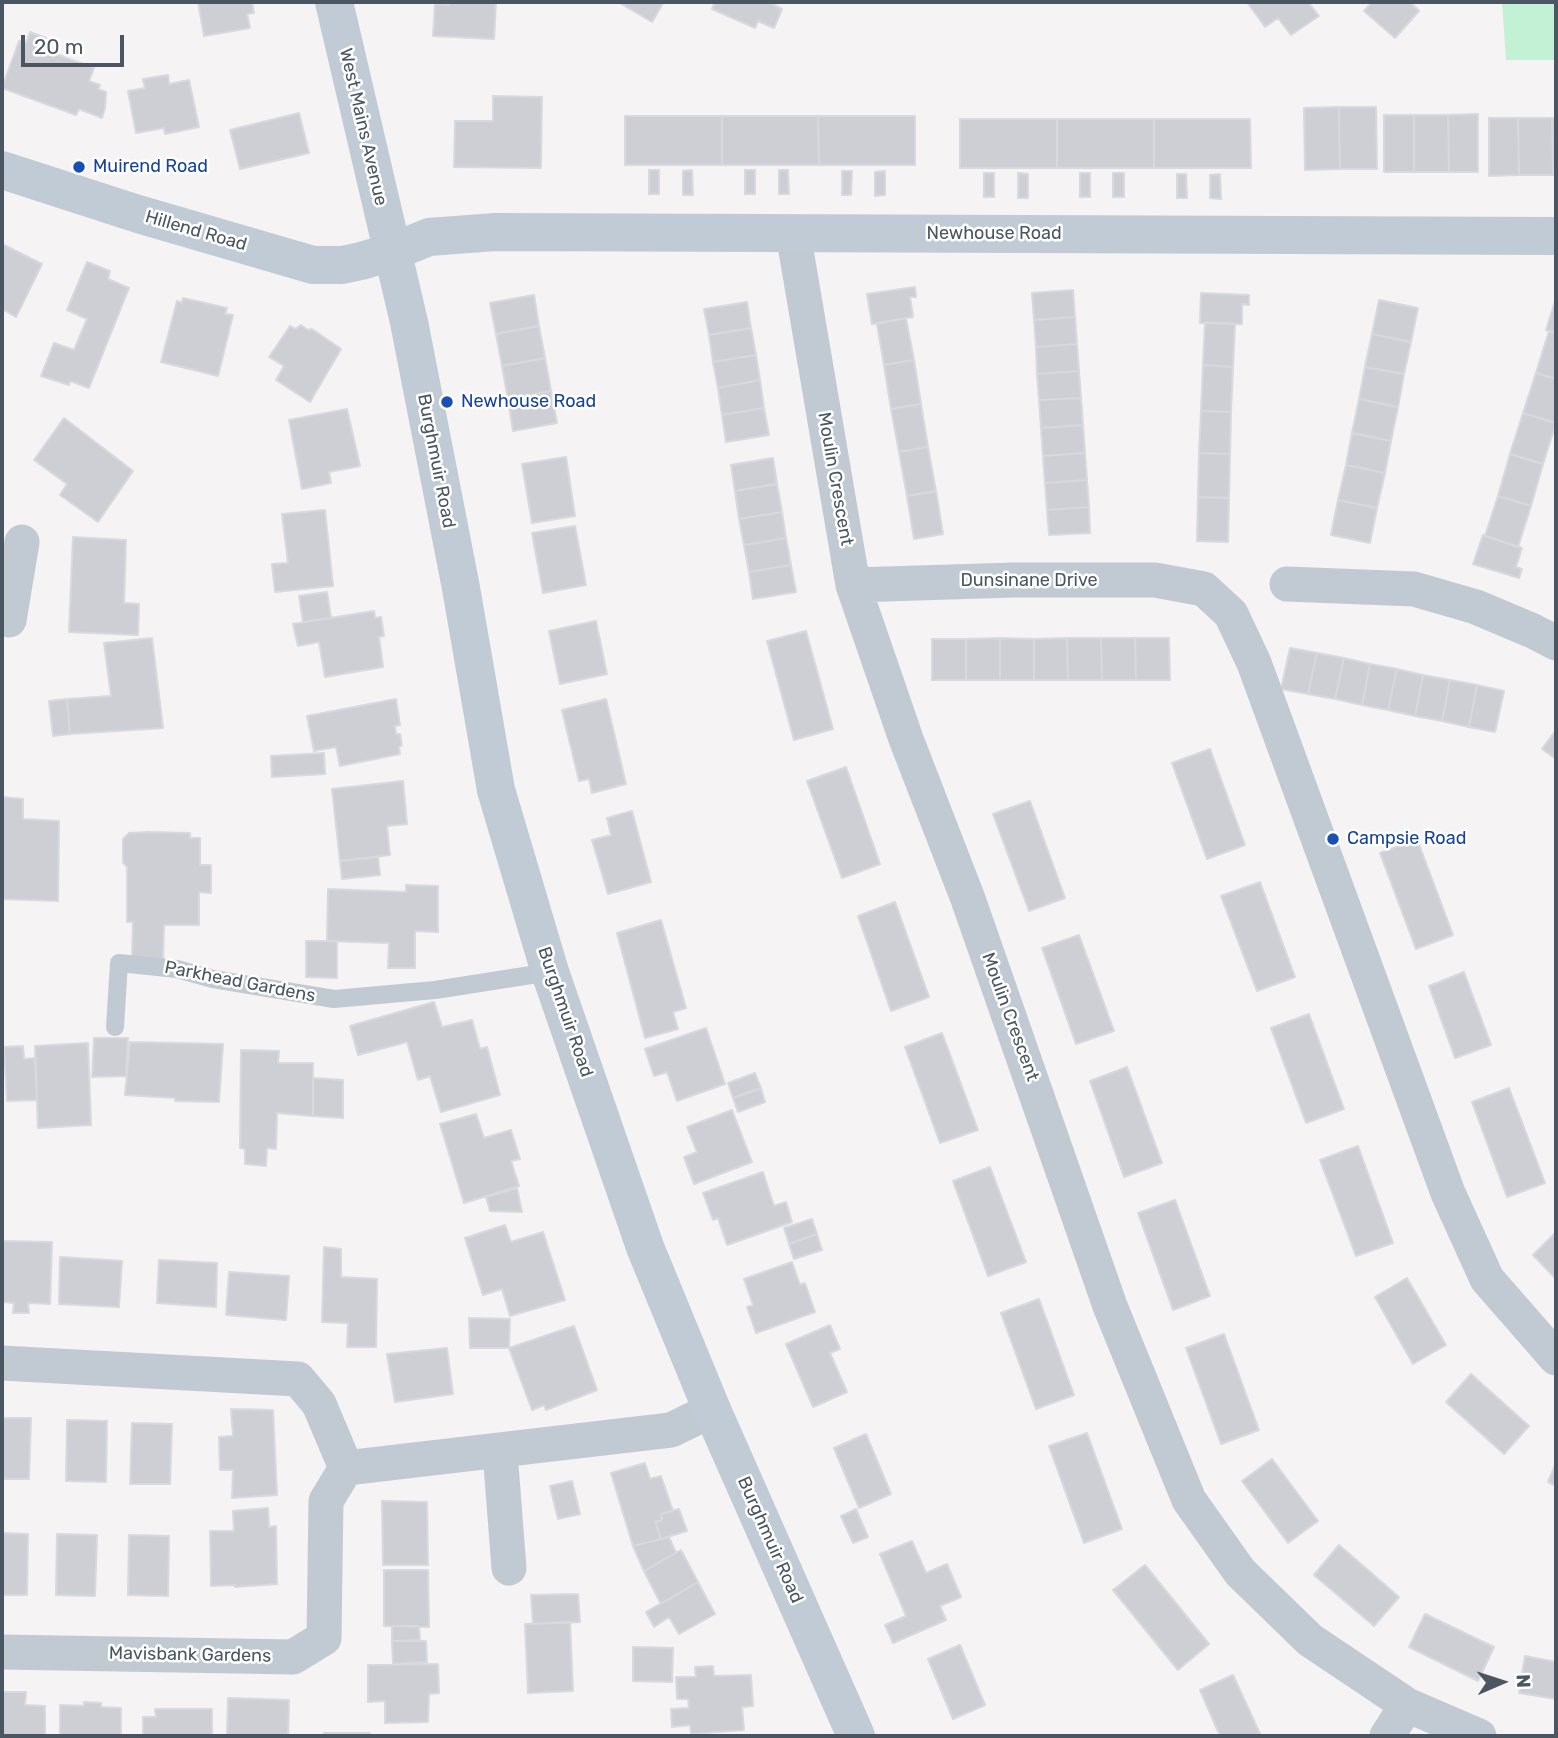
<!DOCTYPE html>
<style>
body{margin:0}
#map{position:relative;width:1558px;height:1738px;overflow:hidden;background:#f5f3f3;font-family:Rubik,sans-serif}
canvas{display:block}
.frame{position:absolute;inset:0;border:4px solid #4a5661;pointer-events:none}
.north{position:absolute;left:1467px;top:1647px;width:70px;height:70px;-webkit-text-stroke:5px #fff;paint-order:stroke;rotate:87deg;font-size:19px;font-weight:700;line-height:28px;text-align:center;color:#4a5661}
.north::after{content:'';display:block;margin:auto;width:24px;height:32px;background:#4a5661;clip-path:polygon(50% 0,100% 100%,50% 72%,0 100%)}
.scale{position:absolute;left:21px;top:35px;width:103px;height:32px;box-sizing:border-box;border:4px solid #4a5661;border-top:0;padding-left:9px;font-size:21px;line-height:24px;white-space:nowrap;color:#4a5661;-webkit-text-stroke:5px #fff;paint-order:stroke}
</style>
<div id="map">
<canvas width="1558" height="1738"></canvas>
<div class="frame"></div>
<div class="north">N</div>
<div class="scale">20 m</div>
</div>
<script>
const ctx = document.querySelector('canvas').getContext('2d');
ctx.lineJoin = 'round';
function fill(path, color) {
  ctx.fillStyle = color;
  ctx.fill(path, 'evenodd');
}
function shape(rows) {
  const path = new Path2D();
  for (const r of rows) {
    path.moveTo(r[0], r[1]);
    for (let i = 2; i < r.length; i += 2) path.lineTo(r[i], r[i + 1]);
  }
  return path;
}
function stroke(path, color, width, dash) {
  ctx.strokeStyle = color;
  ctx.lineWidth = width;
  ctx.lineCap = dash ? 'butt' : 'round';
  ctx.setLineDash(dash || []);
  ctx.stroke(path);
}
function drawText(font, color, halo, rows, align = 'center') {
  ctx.font = font + ' Rubik,sans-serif';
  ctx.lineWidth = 5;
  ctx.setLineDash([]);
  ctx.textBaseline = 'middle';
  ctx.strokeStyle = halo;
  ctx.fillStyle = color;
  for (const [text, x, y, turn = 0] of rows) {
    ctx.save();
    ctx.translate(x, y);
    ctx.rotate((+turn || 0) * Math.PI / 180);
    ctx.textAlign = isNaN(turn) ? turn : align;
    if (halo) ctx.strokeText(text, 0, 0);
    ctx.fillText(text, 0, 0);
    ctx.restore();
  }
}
const green = shape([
 [1502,2,1556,2,1556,60,1506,60]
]);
const building = shape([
 [198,2,252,2,254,13,247,14,250,28,204,36,198,2],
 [450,2,496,2,494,39,433,36,435,4,449,5,450,2],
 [618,2,662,2,663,3,652,22,618,2],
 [715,2,769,2,782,9,774,28,758,21,755,28,712,9,715,2],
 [1247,2,1308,2,1319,16,1291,35,1278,18,1265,27,1247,2],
 [1372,2,1412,2,1411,3,1419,11,1395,38,1364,11,1372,2],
 [30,32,46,38,43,49,94,68,89,81,100,85,98,89,106,92,105,108,102,118,79,109,76,115,2,88,19,41,26,43,30,32],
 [168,75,169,84,189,80,199,127,165,134,164,128,136,133,128,91,145,88,143,79,168,75],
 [493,96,542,97,541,168,454,167,455,121,493,121,493,96],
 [1339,107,1340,169,1305,170,1304,108,1339,107],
 [1339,107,1376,107,1377,169,1340,169,1339,107],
 [299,113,309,153,240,169,230,130,299,113],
 [1478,114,1478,172,1449,172,1448,115,1478,114],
 [1384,115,1414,115,1414,172,1384,172,1384,115],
 [1414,115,1448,115,1449,172,1414,172,1414,115],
 [625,116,722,116,722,165,625,165,625,116],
 [722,116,818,116,819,165,722,165,722,116],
 [818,116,915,116,915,165,819,165,818,116],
 [1489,118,1518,118,1519,175,1489,176,1489,118],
 [1518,118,1552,118,1553,175,1519,175,1518,118],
 [1552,118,1556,118,1556,175,1553,175,1552,118],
 [960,119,1057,119,1057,168,960,168,960,119],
 [1057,119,1154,119,1154,168,1057,168,1057,119],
 [1154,119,1250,119,1251,168,1154,168,1154,119],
 [649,170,659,170,659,194,649,194,649,170],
 [692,170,693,195,683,195,683,171,692,170],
 [745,170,755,170,755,194,745,194,745,170],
 [779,170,788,170,789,194,779,194,779,170],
 [842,171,852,171,851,195,842,195,842,171],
 [885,171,885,195,875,196,875,172,885,171],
 [984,173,994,173,994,197,984,197,984,173],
 [1018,173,1028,174,1028,198,1018,198,1018,173],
 [1080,173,1090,173,1090,197,1080,197,1080,173],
 [1113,173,1124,173,1124,197,1113,197,1113,173],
 [1177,174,1186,174,1187,198,1177,198,1177,174],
 [1220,174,1221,199,1210,198,1210,175,1220,174],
 [2,244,42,264,16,317,2,309,2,244],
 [87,262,110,271,108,279,129,288,89,388,70,381,69,385,41,376,54,343,74,350,87,319,67,310,87,262],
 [915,287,916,297,910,297,913,317,872,324,867,294,915,287],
 [1073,290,1075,317,1034,320,1032,293,1073,290],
 [1201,293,1249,295,1249,305,1242,304,1242,324,1200,323,1201,293],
 [534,295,539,326,496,334,490,303,534,295],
 [183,298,227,308,225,314,233,315,218,376,161,362,177,301,182,303,183,298],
 [1379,300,1418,308,1411,342,1372,334,1379,300],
 [1555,301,1556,302,1556,333,1546,330,1555,301],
 [747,302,751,328,709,335,704,309,747,302],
 [1075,317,1077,344,1036,347,1034,320,1075,317],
 [906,318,914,360,884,365,877,324,906,318],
 [1205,322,1235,324,1233,367,1203,365,1205,322],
 [301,325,308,330,312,329,341,349,310,402,276,380,284,366,269,357,290,326,295,329,301,325],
 [539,326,545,358,502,366,496,334,539,326],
 [751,328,756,355,713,362,709,335,751,328],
 [1549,331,1556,333,1556,379,1536,373,1549,331],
 [1372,334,1411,342,1404,374,1365,367,1372,334],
 [1077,344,1079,371,1037,374,1036,347,1077,344],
 [756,355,760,380,718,388,713,362,756,355],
 [545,358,551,391,508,399,502,366,545,358],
 [914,360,921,404,891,409,884,365,914,360],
 [1203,365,1233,367,1231,412,1201,411,1203,365],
 [1365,367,1404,374,1398,407,1359,399,1365,367],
 [1079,371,1081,398,1039,400,1037,374,1079,371],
 [1536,373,1556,379,1556,423,1523,413,1536,373],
 [760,380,764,408,722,415,718,388,760,380],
 [551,391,557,423,513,431,508,399,551,391],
 [1081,398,1083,425,1041,428,1039,400,1081,398],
 [1359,399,1398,407,1391,441,1352,433,1359,399],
 [921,404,928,447,899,452,891,409,921,404],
 [764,408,769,435,726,442,722,415,764,408],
 [347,409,360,466,329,472,331,483,302,489,289,420,347,409],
 [1201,411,1231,412,1230,454,1199,453,1201,411],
 [1523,413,1556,423,1543,464,1510,454,1523,413],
 [64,418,133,471,98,522,60,495,67,484,34,460,64,418],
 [1083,425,1085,453,1043,456,1041,428,1083,425],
 [1352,433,1391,441,1385,473,1346,465,1352,433],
 [928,447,936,491,907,496,899,452,928,447],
 [1085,453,1087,480,1045,483,1043,456,1085,453],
 [1199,453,1230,454,1229,498,1198,497,1199,453],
 [1510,454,1543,464,1531,506,1498,496,1510,454],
 [566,457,575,516,532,523,522,464,566,457],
 [773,458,777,484,735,491,731,465,773,458],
 [1346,465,1385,473,1377,508,1338,500,1346,465],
 [1087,480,1089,507,1047,510,1045,483,1087,480],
 [777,484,782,512,739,519,735,491,777,484],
 [936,491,943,534,914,539,907,496,936,491],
 [1498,496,1531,506,1518,547,1485,536,1498,496],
 [1198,497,1229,498,1228,542,1197,541,1198,497],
 [1338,500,1377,508,1370,543,1331,535,1338,500],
 [1089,507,1090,533,1049,535,1047,510,1089,507],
 [325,510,333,586,275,592,272,564,288,563,282,514,325,510],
 [782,512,786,538,744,545,739,519,782,512],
 [575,526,586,585,543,593,532,533,575,526],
 [1483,535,1522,548,1516,567,1522,569,1519,578,1473,564,1483,535],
 [73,537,126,540,124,603,139,604,138,635,69,632,73,537],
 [786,538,791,565,749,572,744,545,786,538],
 [791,565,796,592,753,599,749,572,791,565],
 [327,592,331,618,303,622,299,596,327,592],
 [374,611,375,618,381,617,384,636,379,637,383,667,325,677,319,642,298,646,293,624,374,611],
 [596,621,607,674,560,684,549,631,596,621],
 [806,631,833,729,794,740,767,641,806,631],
 [152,638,163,728,70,734,67,699,111,696,104,643,152,638],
 [1000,638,1000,680,966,680,966,639,1000,638],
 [1000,638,1034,639,1034,680,1000,680,1000,638],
 [1067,638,1068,680,1034,680,1034,639,1067,638],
 [1067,638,1101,638,1102,680,1068,680,1067,638],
 [1101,638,1135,638,1136,680,1102,680,1101,638],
 [1135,638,1169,638,1170,680,1136,680,1135,638],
 [932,639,966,639,966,680,932,680,932,639],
 [1290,648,1317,653,1308,694,1281,689,1290,648],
 [1317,653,1344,658,1335,699,1308,694,1317,653],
 [1344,658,1370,664,1362,705,1335,699,1344,658],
 [1370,664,1397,669,1388,710,1362,705,1370,664],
 [1397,669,1423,675,1415,716,1388,710,1397,669],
 [1423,675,1450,680,1442,721,1415,716,1423,675],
 [1450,680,1477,685,1469,727,1442,721,1450,680],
 [1477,685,1504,691,1495,732,1469,727,1477,685],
 [67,699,70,734,53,736,49,701,67,699],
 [396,699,400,725,395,726,396,734,400,734,402,745,399,747,400,754,340,766,336,747,314,751,307,716,396,699],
 [606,699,626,784,592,793,589,779,579,781,562,710,606,699],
 [1556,730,1556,759,1542,749,1556,730],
 [1210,749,1245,845,1207,859,1172,763,1210,749],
 [324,753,325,774,272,777,271,756,324,753],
 [846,767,880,864,842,878,807,781,846,767],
 [403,781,407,824,387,826,390,855,340,861,332,789,403,781],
 [3,797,23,799,23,819,59,821,58,901,2,899,3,797],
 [1030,801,1065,898,1029,911,993,814,1030,801],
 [632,811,651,882,608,894,592,840,611,835,607,818,632,811],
 [149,832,190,833,190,838,200,838,200,865,211,865,211,893,199,892,199,925,164,925,163,960,132,959,133,922,127,922,127,867,123,863,123,839,129,833,149,832],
 [1417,839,1453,935,1416,949,1380,853,1417,839],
 [378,857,380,875,342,879,340,861,378,857],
 [1260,882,1295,977,1257,991,1221,896,1260,882],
 [406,885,438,886,438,932,415,931,415,968,388,968,389,943,327,941,328,889,406,892,406,885],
 [895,902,929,997,891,1011,858,916,895,902],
 [661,920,686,1008,673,1012,678,1029,645,1038,617,933,661,920],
 [1079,935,1114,1031,1076,1044,1042,948,1079,935],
 [306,941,337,941,337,978,306,977,306,941],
 [1464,972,1491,1045,1455,1058,1429,986,1464,972],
 [434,1002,442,1027,472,1020,480,1049,487,1047,500,1095,441,1112,430,1076,418,1080,407,1042,358,1055,350,1026,434,1002],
 [1309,1014,1344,1109,1306,1123,1271,1028,1309,1014],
 [706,1028,725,1084,677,1101,667,1072,654,1076,645,1049,706,1028],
 [942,1033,978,1130,940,1143,905,1047,942,1033],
 [94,1038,128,1038,126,1076,92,1077,94,1038],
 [130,1042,223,1044,219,1102,175,1101,175,1098,125,1095,130,1042],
 [88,1043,91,1125,38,1128,35,1046,88,1043],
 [23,1046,24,1059,35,1058,37,1100,7,1101,4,1047,23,1046],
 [241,1050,279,1051,278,1063,313,1063,313,1116,277,1113,276,1149,267,1148,266,1166,245,1164,245,1149,240,1148,241,1050],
 [1127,1067,1162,1163,1124,1177,1090,1081,1127,1067],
 [755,1073,761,1088,733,1098,728,1083,755,1073],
 [313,1078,343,1080,343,1118,313,1116,313,1078],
 [761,1088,765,1102,738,1112,733,1098,761,1088],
 [1509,1088,1545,1183,1507,1197,1472,1102,1509,1088],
 [732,1110,752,1162,694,1184,684,1157,697,1152,687,1127,732,1110],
 [476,1114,484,1138,511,1130,520,1159,511,1161,519,1186,464,1203,440,1124,476,1114],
 [1358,1146,1393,1243,1356,1256,1320,1160,1358,1146],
 [990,1167,1026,1262,988,1276,953,1181,990,1167],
 [763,1172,774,1206,786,1202,792,1222,727,1245,718,1218,713,1220,703,1193,763,1172],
 [517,1188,522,1212,490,1211,486,1197,517,1188],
 [1175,1200,1210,1296,1173,1310,1138,1213,1175,1200],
 [812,1219,817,1234,789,1244,784,1228,812,1219],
 [505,1225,511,1242,543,1232,565,1300,510,1316,502,1289,483,1295,465,1238,505,1225],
 [1556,1232,1556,1279,1533,1255,1556,1232],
 [817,1234,822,1250,794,1259,789,1244,817,1234],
 [2,1241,52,1242,50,1304,28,1303,29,1313,13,1313,14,1303,2,1302,2,1241],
 [324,1247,341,1249,341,1277,377,1279,376,1347,347,1347,348,1323,322,1322,324,1247],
 [60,1257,122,1261,119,1307,59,1304,60,1257],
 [159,1260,217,1263,216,1307,157,1303,159,1260],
 [792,1262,800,1285,805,1283,815,1312,756,1333,747,1307,753,1305,744,1279,792,1262],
 [229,1272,289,1276,286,1320,226,1315,229,1272],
 [1407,1278,1446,1345,1413,1364,1375,1297,1407,1278],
 [1039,1299,1074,1395,1036,1409,1001,1313,1039,1299],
 [469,1318,510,1319,509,1348,470,1348,469,1318],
 [830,1325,840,1349,830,1353,847,1392,813,1407,786,1344,830,1325],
 [574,1326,597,1390,546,1410,544,1405,532,1410,509,1348,574,1326],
 [1224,1334,1259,1430,1221,1444,1186,1348,1224,1334],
 [447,1348,453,1394,395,1402,387,1354,447,1348],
 [1471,1374,1529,1426,1504,1454,1446,1402,1471,1374],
 [231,1409,273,1410,277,1495,232,1498,233,1470,220,1470,219,1437,233,1436,231,1409],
 [2,1418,31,1418,29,1479,2,1479,2,1418],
 [67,1420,107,1421,106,1482,66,1481,67,1420],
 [132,1423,172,1424,170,1484,130,1484,132,1423],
 [1087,1433,1122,1529,1084,1543,1049,1446,1087,1433],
 [866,1434,891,1494,859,1508,834,1448,866,1434],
 [1272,1459,1318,1521,1288,1543,1242,1481,1272,1459],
 [645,1463,650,1479,661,1476,673,1511,661,1514,662,1520,655,1522,661,1539,633,1546,611,1473,645,1463],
 [1556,1463,1556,1486,1548,1482,1556,1463],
 [572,1481,580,1514,558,1519,550,1486,572,1481],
 [382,1501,427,1502,428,1565,383,1565,382,1501],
 [268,1508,269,1527,276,1526,277,1584,235,1587,235,1585,211,1586,210,1531,234,1531,233,1511,268,1508],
 [679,1509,687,1531,661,1539,655,1522,662,1520,661,1514,679,1509],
 [856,1509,868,1537,853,1543,841,1516,856,1509],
 [2,1533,28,1534,27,1595,2,1595,2,1533],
 [57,1534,97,1535,95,1596,56,1595,57,1534],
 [129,1535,169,1536,168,1596,128,1595,129,1535],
 [669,1537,676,1553,644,1571,633,1546,669,1537],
 [912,1541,926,1573,947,1564,961,1597,940,1606,946,1620,893,1643,885,1625,906,1616,880,1554,912,1541],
 [1339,1545,1399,1597,1374,1626,1314,1575,1339,1545],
 [681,1550,698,1582,661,1604,644,1571,681,1550],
 [1145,1565,1209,1644,1178,1670,1113,1590,1145,1565],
 [384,1570,428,1570,429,1627,384,1626,384,1570],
 [698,1582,715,1614,679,1634,669,1617,654,1627,646,1612,698,1582],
 [578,1594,580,1622,533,1624,531,1595,578,1594],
 [1425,1614,1494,1647,1478,1681,1409,1647,1425,1614],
 [570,1622,573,1691,528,1693,525,1624,570,1622],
 [392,1626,419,1626,420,1640,392,1641,392,1626],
 [392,1641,426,1641,427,1662,393,1664,392,1641],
 [960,1645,985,1705,953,1719,928,1659,960,1645],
 [633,1647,673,1648,672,1682,633,1681,633,1647],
 [1525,1656,1556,1662,1556,1699,1519,1693,1525,1656],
 [438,1664,439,1693,429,1694,428,1722,385,1723,385,1701,368,1702,368,1665,438,1664],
 [713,1666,714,1676,751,1675,753,1706,742,1707,744,1730,691,1734,690,1725,672,1727,671,1709,689,1708,688,1699,677,1699,676,1677,696,1677,695,1667,713,1666],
 [1233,1675,1261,1736,1220,1736,1200,1690,1233,1675],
 [3,1692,26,1692,25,1705,45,1706,45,1736,2,1736,3,1692],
 [228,1698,289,1700,288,1736,227,1736,228,1698],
 [84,1702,101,1703,101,1707,121,1708,121,1736,60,1736,60,1705,84,1706,84,1702],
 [155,1709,212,1709,212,1736,143,1736,143,1717,156,1717,155,1709],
 [324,1733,370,1733,370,1736,324,1736,324,1733]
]);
const lane = shape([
 [115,1027,119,963,177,969,213,979,334,999,435,990,550,972]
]);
const street = shape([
 [793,233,853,585,906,739,968,899,1110,1306,1189,1500,1240,1572,1310,1640,1407,1705,1479,1736],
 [1287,584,1414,589,1476,607,1533,631,1556,643],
 [853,585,1014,580,1155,580,1204,589,1231,614,1254,663,1448,1193,1487,1279,1556,1358],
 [9,620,22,542],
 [2,1363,298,1379,319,1404,346,1468,671,1430,712,1410],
 [500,1452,509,1568],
 [2,1652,293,1657,324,1638,326,1501,346,1468],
 [1387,1736,1407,1705]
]);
const secondary = shape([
 [334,2,409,322,461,588,496,790,550,972,645,1247,712,1410,856,1736],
 [2,170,138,214,313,265,342,265,361,261,392,252,429,237,495,232,1556,236]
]);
const markers = [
 [79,167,7,"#1a4fb4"],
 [447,402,7,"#1a4fb4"],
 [1333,839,7,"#1a4fb4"]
];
const streetNames = [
 ["West Mains Avenue",363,127,77],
 ["Hillend Road",196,231,16],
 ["Newhouse Road",994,234],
 ["Burghmuir Road",436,461,79],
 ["Moulin Crescent",835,479,80],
 ["Dunsinane Drive",1029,581],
 ["Parkhead Gardens",240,982,11],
 ["Burghmuir Road",565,1012,71],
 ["Moulin Crescent",1010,1017,70],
 ["Burghmuir Road",770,1540,66],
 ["Mavisbank Gardens",190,1655,1]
];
const transitNames = [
 ["Muirend Road",93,167],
 ["Newhouse Road",461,402],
 ["Campsie Road",1347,839]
];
fill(green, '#c3f1d5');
fill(building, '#cdcfd5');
stroke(building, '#d7d9de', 2);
stroke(lane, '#c1cad2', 18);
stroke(street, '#c1cad2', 35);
stroke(secondary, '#c1cbd6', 38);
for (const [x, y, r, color] of markers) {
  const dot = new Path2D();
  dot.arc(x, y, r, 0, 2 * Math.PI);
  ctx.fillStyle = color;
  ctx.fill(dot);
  stroke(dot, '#fff', 2.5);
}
drawText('18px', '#4a5661', '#fff', streetNames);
drawText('18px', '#164399', '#fff', transitNames, 'left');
</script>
